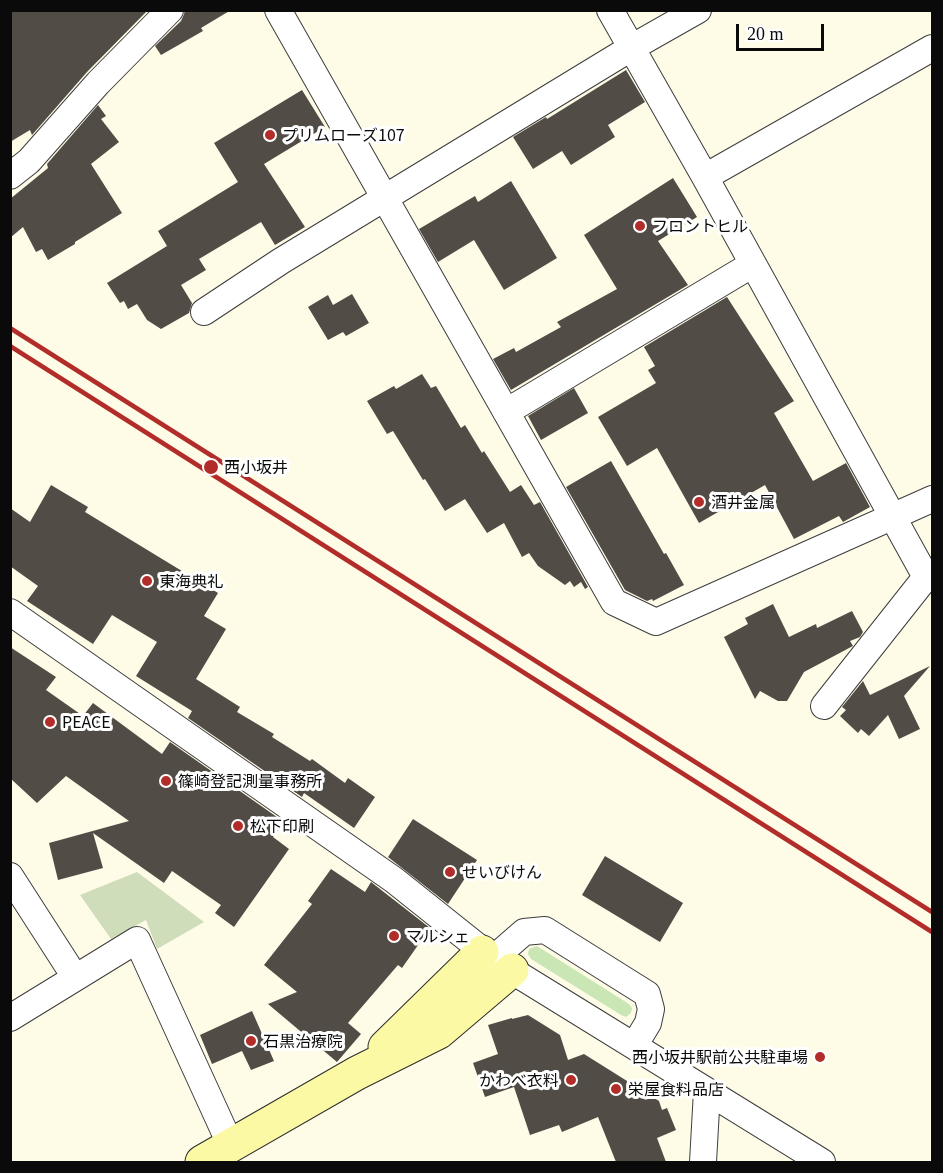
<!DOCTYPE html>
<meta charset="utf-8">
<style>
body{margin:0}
#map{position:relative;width:943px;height:1173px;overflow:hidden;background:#fefbe7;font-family:Georgia,serif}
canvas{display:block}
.frame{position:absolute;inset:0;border:12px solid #0a0a0a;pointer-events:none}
.scale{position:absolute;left:736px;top:24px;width:88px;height:27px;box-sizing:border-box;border:3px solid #0a0a0a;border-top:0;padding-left:8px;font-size:18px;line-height:21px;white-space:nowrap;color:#0a0a0a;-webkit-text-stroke:4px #fff;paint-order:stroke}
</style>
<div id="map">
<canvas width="943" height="1173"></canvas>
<div class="frame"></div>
<div class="scale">20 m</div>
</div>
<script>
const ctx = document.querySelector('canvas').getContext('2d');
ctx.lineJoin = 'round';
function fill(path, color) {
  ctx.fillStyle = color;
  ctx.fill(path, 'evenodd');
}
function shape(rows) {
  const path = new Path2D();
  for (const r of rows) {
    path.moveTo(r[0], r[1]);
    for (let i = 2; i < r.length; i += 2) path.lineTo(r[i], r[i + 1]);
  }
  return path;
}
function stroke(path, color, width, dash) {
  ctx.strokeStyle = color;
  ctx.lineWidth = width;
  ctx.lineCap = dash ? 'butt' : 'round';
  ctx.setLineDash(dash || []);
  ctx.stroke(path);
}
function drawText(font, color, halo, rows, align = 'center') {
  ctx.font = font + ' Georgia,"Noto Sans JP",serif';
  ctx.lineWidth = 6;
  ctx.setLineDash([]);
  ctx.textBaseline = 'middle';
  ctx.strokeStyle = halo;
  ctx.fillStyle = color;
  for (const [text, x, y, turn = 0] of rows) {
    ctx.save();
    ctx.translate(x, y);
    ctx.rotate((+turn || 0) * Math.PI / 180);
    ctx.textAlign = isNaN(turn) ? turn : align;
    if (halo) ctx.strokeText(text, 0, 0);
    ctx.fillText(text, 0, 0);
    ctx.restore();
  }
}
const green = shape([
 [537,946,629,1004,632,1008,631,1013,626,1017,621,1015,531,959,528,954,529,949]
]);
const cemetery = shape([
 [137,872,204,922,157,949,146,920,111,939,80,895]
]);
const building = shape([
 [10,10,148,10,87,72,32,135,30,130,10,142],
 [185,10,231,10,201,28,203,31,161,55,155,46,181,21,184,14],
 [626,70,645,102,608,125,615,137,571,165,562,151,533,169,513,137,546,117,547,119],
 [302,90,325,127,264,164,305,227,275,245,261,222,199,259,206,270,181,285,192,303,189,313,161,329,147,320,137,304,128,309,124,301,120,303,107,283,167,246,158,231,238,182,214,143],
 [98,105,106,116,101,119,119,142,91,164,122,213,75,242,75,244,48,260,42,249,36,252,23,227,10,238,10,199,48,168,47,164],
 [673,178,697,217,658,241,688,285,511,390,493,359,514,348,516,352,561,327,557,322,617,289,584,235],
 [511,181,557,258,504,290,474,240,438,262,419,229,475,196,478,202],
 [352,294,369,323,346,336,343,332,328,340,308,307,328,295,333,305],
 [727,297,794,401,774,413,813,481,846,463,870,507,843,522,839,516,794,539,765,485,699,523,657,448,627,466,598,417,656,383,648,370,655,366,644,347],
 [422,374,431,388,436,386,461,428,465,425,482,453,484,451,510,492,521,485,534,505,540,502,588,587,585,589,581,582,574,587,570,581,565,585,538,566,529,553,522,557,504,523,487,533,465,499,445,511,425,479,423,480,393,431,387,434,367,401,394,386,396,389],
 [574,388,588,413,541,440,528,416],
 [611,461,664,554,666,553,684,585,653,601,652,599,647,601,625,590,566,487],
 [51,485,88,507,85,512,218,593,204,616,226,629,196,679,240,707,237,712,274,734,272,737,310,761,312,759,345,783,348,778,375,797,354,828,304,793,302,797,188,718,192,711,136,676,157,642,112,615,93,644,27,601,38,586,10,566,10,508,30,522],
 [773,604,789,637,816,624,817,628,852,611,863,632,860,637,850,641,853,646,851,647,804,672,787,701,778,701,760,691,755,699,724,637,748,624,745,618],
 [10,647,56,677,46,690,83,716,93,703,162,754,170,742,284,822,273,837,289,849,234,927,215,913,221,905,172,871,164,883,93,833,103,868,58,880,49,843,129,821,66,776,37,803,10,778],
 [930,666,904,696,920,729,899,739,888,715,869,736,861,729,858,733,840,716,846,710,842,707,863,681,870,695],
 [413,819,477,860,448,904,388,857],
 [605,856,683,903,660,942,582,895],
 [331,869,365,892,371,882,430,928,402,968,398,965,348,1023,361,1034,337,1062,268,1004,297,992,264,965,312,904,308,901],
 [252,1011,274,1061,251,1070,242,1051,212,1064,200,1035],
 [528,1015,560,1035,568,1060,584,1054,659,1101,662,1110,667,1108,676,1130,657,1138,666,1162,616,1162,598,1117,562,1132,559,1125,530,1135,514,1087,485,1097,473,1063,498,1054,488,1025,512,1018,512,1019]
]);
const street = shape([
 [278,10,614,602,656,622,932,499],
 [610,10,705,177,926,577,824,706],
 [10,176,29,161,98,83,170,10],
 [705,177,932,48],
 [204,312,281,261,631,48,698,10],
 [506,412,753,264],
 [10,612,394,880,493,959,822,1162],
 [10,876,75,977],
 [493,959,524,932,545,930,647,994,651,1009,648,1023,634,1046],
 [10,1018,137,940,231,1146],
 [703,1162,707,1091]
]);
const secondary = shape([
 [385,1047,482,952],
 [202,1162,357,1073,439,1032,512,970]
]);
const rail = shape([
 [10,328,932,912],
 [10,346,932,932]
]);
const markers = [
 [270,135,6,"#b22d29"],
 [640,226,6,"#b22d29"],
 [211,467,8,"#b22d29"],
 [699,502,6,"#b22d29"],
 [147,581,6,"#b22d29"],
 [50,722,6,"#b22d29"],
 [166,781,6,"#b22d29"],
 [238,826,6,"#b22d29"],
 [450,872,6,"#b22d29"],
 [394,936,6,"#b22d29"],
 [251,1041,6,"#b22d29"],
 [820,1057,6,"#b22d29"],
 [571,1080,6,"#b22d29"],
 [616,1089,6,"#b22d29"]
];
const poiNames = [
 ["プリムローズ107",282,135],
 ["フロントヒル",652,226],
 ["西小坂井",224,467],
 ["酒井金属",711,502],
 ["東海典礼",159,581],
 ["PEACE",62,722],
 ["篠崎登記測量事務所",178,781],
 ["松下印刷",250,826],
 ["せいびけん",462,872],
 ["マルシェ",406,936],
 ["石黒治療院",263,1041],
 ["西小坂井駅前公共駐車場",808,1057,"right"],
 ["かわべ衣料",559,1080,"right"],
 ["栄屋食料品店",628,1089]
];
fill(green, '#cae6b4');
fill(cemetery, '#cfddbb');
fill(building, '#524c47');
stroke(street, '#3d3d3d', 28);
stroke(secondary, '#2c2c2c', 35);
stroke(street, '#fff', 26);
stroke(secondary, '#fcf9a5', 33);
stroke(rail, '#b22d29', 4.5);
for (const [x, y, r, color] of markers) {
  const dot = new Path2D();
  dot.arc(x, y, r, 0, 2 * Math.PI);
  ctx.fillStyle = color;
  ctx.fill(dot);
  stroke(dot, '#fff', 2);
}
drawText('16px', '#0a0a0a', '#fff', poiNames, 'left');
</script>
